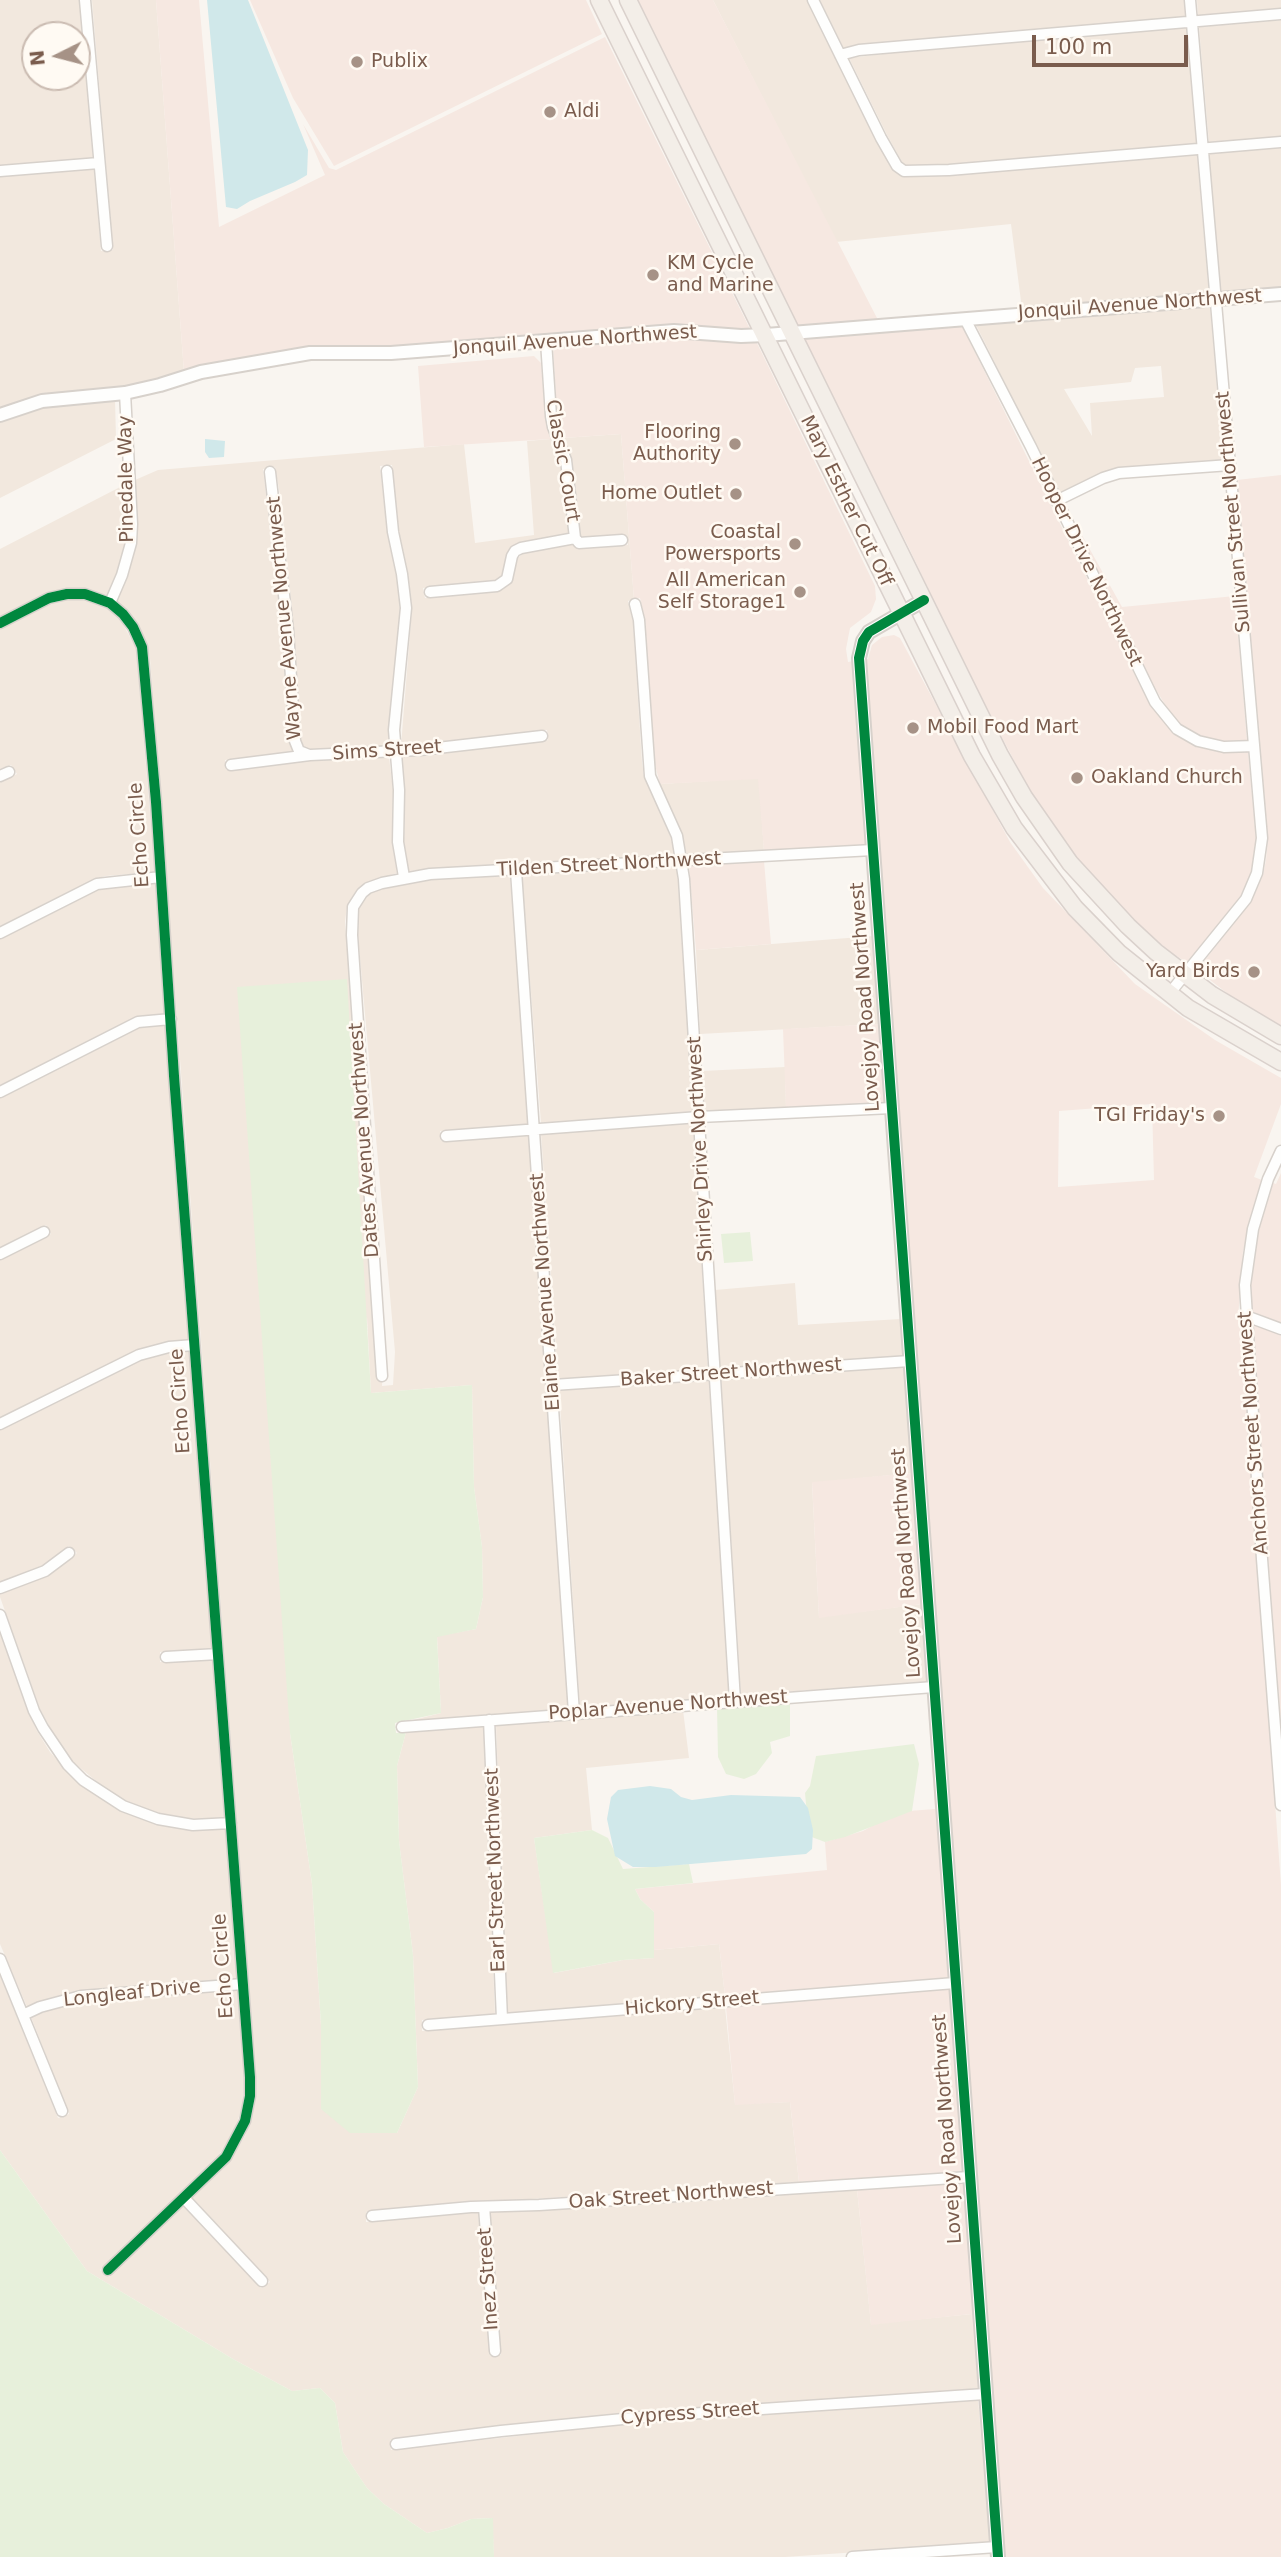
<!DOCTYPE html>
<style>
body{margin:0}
#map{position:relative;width:1281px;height:2557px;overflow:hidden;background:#f9f5f0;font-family:"DejaVu Sans",sans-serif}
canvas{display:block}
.north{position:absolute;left:21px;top:21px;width:70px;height:70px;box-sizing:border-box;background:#fffaf3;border:2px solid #cabbb1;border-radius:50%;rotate:264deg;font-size:19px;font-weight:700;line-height:28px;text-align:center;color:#7a5c4d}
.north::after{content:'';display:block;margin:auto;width:24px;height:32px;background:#a69286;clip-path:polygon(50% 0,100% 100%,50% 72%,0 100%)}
.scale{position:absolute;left:1032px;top:35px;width:156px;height:32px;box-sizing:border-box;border:4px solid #7a5c4d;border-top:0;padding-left:9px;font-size:21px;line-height:24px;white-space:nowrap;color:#7a5c4d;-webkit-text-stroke:5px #fffaf3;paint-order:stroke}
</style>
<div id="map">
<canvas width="1281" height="2557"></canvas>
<div class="north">N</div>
<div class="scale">100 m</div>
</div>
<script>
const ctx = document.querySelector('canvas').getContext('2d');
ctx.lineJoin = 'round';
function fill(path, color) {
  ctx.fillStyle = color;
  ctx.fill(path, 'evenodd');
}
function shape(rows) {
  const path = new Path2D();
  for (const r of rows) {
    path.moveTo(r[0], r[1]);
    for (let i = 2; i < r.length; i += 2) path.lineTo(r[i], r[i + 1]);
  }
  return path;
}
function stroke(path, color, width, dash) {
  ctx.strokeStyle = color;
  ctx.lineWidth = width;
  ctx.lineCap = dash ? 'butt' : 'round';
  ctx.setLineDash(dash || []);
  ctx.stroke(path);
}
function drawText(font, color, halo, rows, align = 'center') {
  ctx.font = font + ' "DejaVu Sans",sans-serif';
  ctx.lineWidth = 5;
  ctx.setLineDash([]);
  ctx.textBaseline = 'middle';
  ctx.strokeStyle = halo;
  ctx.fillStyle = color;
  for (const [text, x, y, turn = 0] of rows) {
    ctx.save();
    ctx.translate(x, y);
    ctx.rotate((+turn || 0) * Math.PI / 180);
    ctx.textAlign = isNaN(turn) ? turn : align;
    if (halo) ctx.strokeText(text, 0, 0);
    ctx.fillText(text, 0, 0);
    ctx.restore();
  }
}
const residential = shape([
 [0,0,80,0,93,158,0,166],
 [35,35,77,35,77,77,35,77],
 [92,0,156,0,184,372,159,380,124,388,40,396,0,409,0,176,94,168,101,251,113,250],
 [713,0,807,0,876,140,891,168,903,176,949,176,1197,154,1209,295,1022,309,1011,224,836,242],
 [820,0,1184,0,1186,17,858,45,844,49],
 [1197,0,1281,0,1281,9,1198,16],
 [1281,20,1281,137,1209,143,1199,27],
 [1187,28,1197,144,948,165,907,166,902,162,887,135,849,58,934,48],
 [1281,147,1281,289,1221,294,1209,153],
 [1210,305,1223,461,1118,468,1100,473,1060,493,975,323],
 [1161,366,1164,397,1090,403,1092,436,1064,389,1131,382,1135,368],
 [115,399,116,439,0,498,0,421,43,406],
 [621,434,634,599,628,601,633,621,642,762,644,776,671,838,675,856,409,871,404,842,405,790,401,756,548,740,547,730,401,746,412,608,408,573,399,531,392,465,380,466,387,532,396,575,400,608,389,747,311,750,304,747,300,740,294,629,281,500,275,467,263,469,282,630,289,741,293,752,225,760,226,770,309,761,389,757,393,790,392,843,397,873,366,883,357,889,347,906,345,922,369,1221,383,1352,382,1386,393,1385,395,1352,358,935,359,908,371,892,384,887,430,879,510,876,529,1124,440,1131,441,1141,529,1134,568,1709,409,1721,441,1713,437,1636,476,1629,483,1597,482,1547,474,1487,472,1385,371,1393,367,1317,290,1733,312,1884,321,2025,321,2109,397,2133,418,2087,413,1955,399,1841,397,1766,406,1732,484,1726,495,2015,422,2020,422,2031,725,2007,735,2104,790,2102,799,2182,405,2207,366,2212,366,2222,478,2212,490,2356,501,2355,490,2212,857,2189,871,2324,972,2314,978,2389,643,2411,500,2426,390,2440,391,2450,644,2422,978,2399,990,2543,785,2557,494,2557,492,2518,471,2519,448,2528,427,2533,384,2504,367,2488,343,2452,335,2403,320,2388,292,2391,233,2359,87,2271,0,2150,0,1975,58,2118,69,2114,31,2017,61,2006,82,2002,237,1990,244,2077,243,2104,234,2132,215,2161,100,2270,109,2277,184,2206,261,2288,270,2282,192,2198,225,2167,245,2136,255,2105,256,2076,150,658,147,645,138,625,128,611,117,601,128,576,136,543,135,480,158,470,464,444,475,543,534,535,527,441,551,439,560,461,569,534,520,543,512,547,506,555,502,577,495,581,423,588,425,598,497,591,511,583,518,558,523,553,571,544,579,548,628,545,627,535,581,538,572,460,563,438],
 [124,485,125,542,117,574,107,595,85,589,54,591,0,617,0,549],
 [68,599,84,599,107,608,119,617,136,648,155,872,105,876,94,880,0,927,0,782,17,774,11,765,0,771,0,629,51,603],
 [759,778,764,851,687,856,682,834,660,784],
 [677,867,693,1113,541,1123,522,875],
 [155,883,164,1014,135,1017,0,1086,0,939,99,889],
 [873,936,880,1024,700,1034,696,950],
 [165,1024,188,1341,169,1342,137,1350,0,1418,0,1260,51,1234,46,1225,0,1248,0,1098,140,1027],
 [785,1067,786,1107,705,1112,702,1071],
 [693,1123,708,1370,558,1379,541,1133],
 [795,1283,798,1325,901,1319,904,1356,720,1369,715,1290],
 [189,1351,212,1649,160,1652,160,1662,212,1659,224,1818,210,1820,173,1817,142,1809,112,1794,73,1762,60,1746,40,1709,0,1597,0,1594,47,1576,77,1553,69,1546,42,1567,0,1583,0,1430,142,1360,170,1353],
 [904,1366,912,1473,812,1483,819,1617,922,1604,926,1682,741,1695,721,1379],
 [709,1381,729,1696,580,1708,559,1390],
 [0,1633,29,1713,37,1731,50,1752,79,1784,120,1810,156,1824,192,1830,225,1829,237,1979,80,1991,58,1996,27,2007,0,1944],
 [683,1710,689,1758,586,1768,592,1830,534,1838,554,1973,623,1960,654,1958,654,1950,719,1944,725,1996,507,2014,496,1725]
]);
const commercial = shape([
 [156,0,199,0,219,227,325,175,303,124,329,168,336,170,605,37,751,331,674,326,391,348,310,347,184,372],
 [250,0,586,0,602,34,334,166,293,98],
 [638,0,713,0,878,320,797,327],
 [961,324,1150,705,1172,732,1195,746,1223,753,1248,752,1256,838,1251,872,1241,897,1188,963,1170,952,1119,906,1085,870,1030,791,965,667,909,548,802,337],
 [675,336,756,341,875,586,876,599,871,612,850,628,846,649,848,662,854,661,867,845,764,851,758,779,660,784,654,761,645,619,640,598,634,599,621,434,563,438,557,415,553,346],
 [534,356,541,363,545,417,551,439,424,447,418,366],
 [1281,475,1281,1027,1236,1000,1197,970,1251,902,1263,875,1266,860,1268,838,1237,480],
 [1064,503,1122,607,1235,596,1247,741,1224,742,1201,736,1181,725,1171,714,1148,677],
 [894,635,900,638,1010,842,1043,888,1135,984,1215,1040,1281,1078,1281,1104,1254,1177,1262,1180,1243,1251,1238,1319,1240,1320,1281,1885,1281,2557,1004,2557,866,659,868,659,872,645,882,637],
 [1152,1104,1154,1180,1058,1187,1059,1111],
 [764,861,771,944,696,950,689,866],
 [880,1024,885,1103,786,1107,783,1029],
 [1281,1173,1281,1323,1252,1313,1251,1285,1259,1230,1273,1183,1276,1184],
 [1252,1324,1281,1335,1281,1725,1268,1558],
 [912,1473,922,1604,819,1618,812,1482],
 [927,1692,949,1978,725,1996,719,1944,654,1950,652,1934,654,1912,640,1899,635,1889,827,1870,825,1842,863,1831,879,1822,909,1811,935,1809],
 [950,1989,963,2172,799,2182,790,2102,735,2105,726,2007],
 [964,2182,979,2389,978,2389,971,2314,871,2325,857,2189]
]);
const green = shape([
 [347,979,371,1393,472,1385,474,1487,482,1547,483,1597,476,1629,437,1637,441,1713,395,1723,396,1733,406,1732,397,1766,399,1841,413,1955,418,2087,397,2133,350,2133,321,2109,321,2025,312,1884,290,1733,237,987],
 [750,1232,753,1261,724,1263,721,1234],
 [790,1702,790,1736,770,1742,772,1753,756,1774,744,1779,726,1774,718,1757,717,1707],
 [914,1744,919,1764,912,1811,845,1837,825,1842,809,1836,805,1793,810,1786,816,1756],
 [592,1830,608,1838,623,1869,689,1864,693,1883,635,1889,640,1899,654,1912,654,1958,623,1960,553,1973,534,1838],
 [0,2150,87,2271,233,2359,292,2391,320,2388,335,2403,343,2452,367,2488,384,2504,427,2533,448,2528,471,2519,493,2518,494,2557,0,2557]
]);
const water = shape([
 [207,0,248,0,308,150,307,175,295,182,250,201,237,209,226,207],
 [205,439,225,441,224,457,209,458,205,452],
 [650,1786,671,1789,681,1797,692,1800,731,1795,800,1797,808,1808,813,1830,812,1849,806,1854,656,1867,633,1867,615,1856,607,1819,611,1797,618,1790]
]);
const minor = shape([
 [85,0,107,246],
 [813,0,881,138,897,166,904,171,949,170,1281,142],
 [840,55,859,50,1281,14],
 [0,171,99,163],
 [965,319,1031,447,1155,702,1177,729,1198,741,1224,747,1254,746],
 [546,341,551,416,553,427,566,460,575,538,579,543,622,540],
 [387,471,393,532,402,574,406,608,394,730,399,790,398,842,404,877],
 [270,472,288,630,295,741,299,751,309,755],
 [1056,501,1103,478,1119,473,1230,465],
 [430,592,497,586,507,579,512,556,515,551,521,548,575,538],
 [110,603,122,575,131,543,132,524,125,393],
 [635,604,639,620,650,776,677,836,684,879,735,1701],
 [0,623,49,598,67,594,85,594,110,603,123,614,133,627,142,647,156,802,174,1076,250,2077,250,2096,245,2121,226,2157,108,2270],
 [231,765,310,755,420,750,542,736],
 [0,776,9,772],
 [516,871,574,1713],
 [0,933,97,884,161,877],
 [1169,994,1246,899,1257,873,1262,838,1190,0],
 [0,1092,138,1022,171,1019],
 [446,1136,699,1117,892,1108],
 [1281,1151,1268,1179,1253,1229,1245,1285,1262,1559,1281,1805],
 [0,1254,44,1232],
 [1246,1316,1281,1329],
 [382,1376,352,935,353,907,362,893,368,888,382,883,430,874,873,850],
 [553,1385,910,1361],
 [0,1424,139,1355,169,1347,194,1345],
 [0,1588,45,1571,69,1553],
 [0,1615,34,1711,43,1728,68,1765,83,1780,123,1806,158,1819,193,1825,231,1823],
 [166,1657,218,1654],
 [489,1720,502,2019],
 [402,1727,934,1687],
 [0,1959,62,2111],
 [23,2015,40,2007,81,1996,243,1984],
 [428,2025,955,1983],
 [184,2198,262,2281],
 [484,2207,495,2351],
 [372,2216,471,2207,539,2205,969,2177],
 [396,2444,501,2431,643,2417,985,2394],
 [852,2557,997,2547]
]);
const tertiary = shape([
 [0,415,42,401,125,393,160,385,201,372,310,353,391,353,674,331,741,336,766,335,1281,294],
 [924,600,869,632,863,641,859,658,998,2557]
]);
const primary = shape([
 [599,0,972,756,1014,828,1075,908,1119,953,1188,1008,1281,1062],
 [628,0,1000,755,1024,797,1070,863,1128,926,1156,952,1212,995,1281,1036]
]);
const cycleway = shape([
 [924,600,869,632,863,641,859,658,998,2557],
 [0,623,49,598,67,594,85,594,110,603,123,614,133,627,142,647,156,802,174,1076,250,2077,250,2096,245,2121,226,2157,108,2270]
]);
const markers = [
 [357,62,7,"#a69286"],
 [550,112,7,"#a69286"],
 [653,275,7,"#a69286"],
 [735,444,7,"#a69286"],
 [736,494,7,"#a69286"],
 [795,544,7,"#a69286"],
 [800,592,7,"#a69286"],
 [913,728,7,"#a69286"],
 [1077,778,7,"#a69286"],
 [1254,972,7,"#a69286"],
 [1219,1116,7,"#a69286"]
];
const poiNames = [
 ["Publix",371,62,"left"],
 ["Aldi",564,112,"left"],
 ["KM Cycle",667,264,"left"],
 ["and Marine",667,286,"left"],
 ["Flooring",721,433],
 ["Authority",721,455],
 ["Home Outlet",722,494],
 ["Coastal",781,533],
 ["Powersports",781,555],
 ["All American",786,581],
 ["Self Storage1",786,603],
 ["Mobil Food Mart",927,728,"left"],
 ["Oakland Church",1091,778,"left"],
 ["Yard Birds",1240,972],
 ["TGI Friday's",1205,1116]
];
const streetNames = [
 ["Jonquil Avenue Northwest",1140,305,-4],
 ["Jonquil Avenue Northwest",575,341,-4],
 ["Classic Court",562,461,80],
 ["Pinedale Way",127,479,-91],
 ["Mary Esther Cut Off",846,501,64],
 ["Sullivan Street Northwest",1234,512,-95],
 ["Hooper Drive Northwest",1086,562,64],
 ["Wayne Avenue Northwest",285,618,-95],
 ["Sims Street",387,751,-4],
 ["Echo Circle",140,835,-94],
 ["Tilden Street Northwest",609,865,-3],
 ["Lovejoy Road Northwest",866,997,-94],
 ["Dates Avenue Northwest",365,1140,-94],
 ["Shirley Drive Northwest",701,1149,-93],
 ["Elaine Avenue Northwest",546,1292,-94],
 ["Baker Street Northwest",731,1373,-4],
 ["Echo Circle",181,1401,-94],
 ["Anchors Street Northwest",1254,1433,-94],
 ["Lovejoy Road Northwest",907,1563,-94],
 ["Poplar Avenue Northwest",668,1706,-4],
 ["Earl Street Northwest",496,1870,-92],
 ["Echo Circle",224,1966,-94],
 ["Longleaf Drive",132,1994,-6],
 ["Hickory Street",692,2004,-5],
 ["Lovejoy Road Northwest",948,2129,-94],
 ["Oak Street Northwest",671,2196,-4],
 ["Inez Street",489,2279,-94],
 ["Cypress Street",690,2414,-4]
];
fill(residential, '#f2e8de');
fill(commercial, '#f6e8e1');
fill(green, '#e7f0db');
fill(water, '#d0e8ea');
stroke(minor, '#d7d1cb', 13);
stroke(tertiary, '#d7d1cb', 16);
stroke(primary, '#dad1cc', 19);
stroke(minor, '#fefefd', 10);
stroke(tertiary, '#fefefd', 12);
stroke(primary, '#f3eee8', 16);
stroke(cycleway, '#00873e', 10);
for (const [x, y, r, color] of markers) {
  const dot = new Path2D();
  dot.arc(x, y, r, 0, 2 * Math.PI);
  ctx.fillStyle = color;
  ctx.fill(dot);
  stroke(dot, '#fffaf3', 2.5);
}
drawText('19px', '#7a5c4d', '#fffaf3', poiNames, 'right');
drawText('19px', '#7a5c4d', '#fffaf3', streetNames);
</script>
